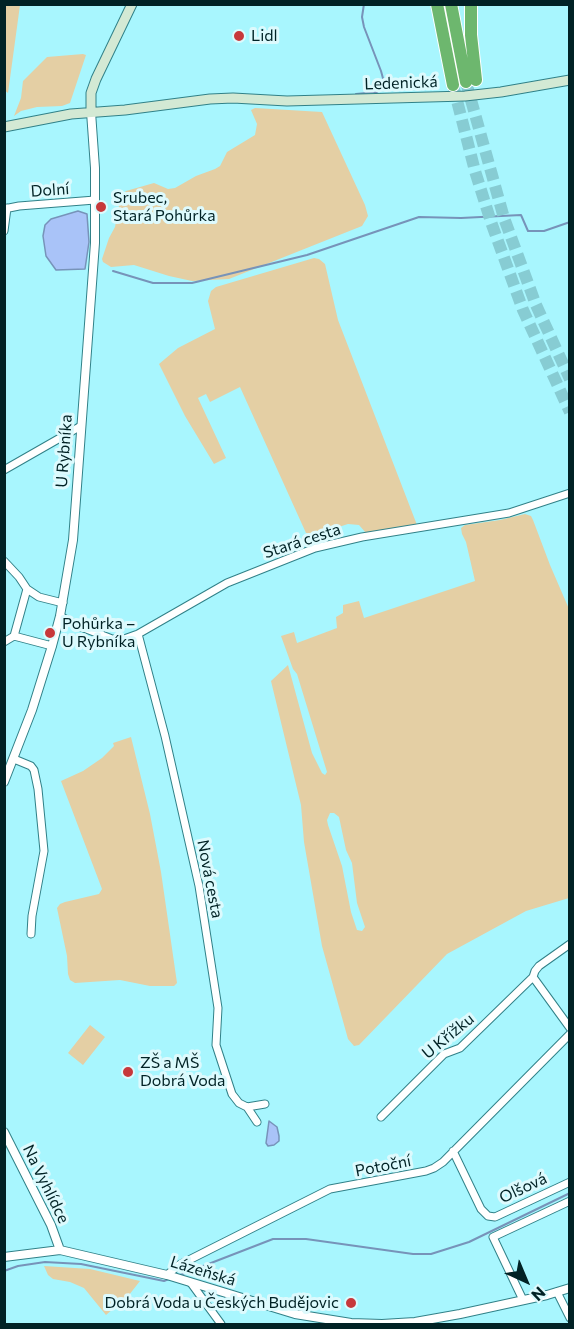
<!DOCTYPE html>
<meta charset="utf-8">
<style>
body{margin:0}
#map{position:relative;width:574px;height:1329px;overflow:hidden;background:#a8f6fe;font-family:Commissioner,sans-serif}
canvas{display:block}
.frame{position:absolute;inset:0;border:6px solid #012225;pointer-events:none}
.north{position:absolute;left:496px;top:1251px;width:60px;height:60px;-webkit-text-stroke:4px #ddfafd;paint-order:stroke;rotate:136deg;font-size:16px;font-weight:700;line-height:24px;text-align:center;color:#012225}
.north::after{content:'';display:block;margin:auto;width:21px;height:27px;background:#012225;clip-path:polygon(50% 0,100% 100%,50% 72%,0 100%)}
</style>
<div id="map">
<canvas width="574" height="1329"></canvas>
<div class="frame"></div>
<div class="north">N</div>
</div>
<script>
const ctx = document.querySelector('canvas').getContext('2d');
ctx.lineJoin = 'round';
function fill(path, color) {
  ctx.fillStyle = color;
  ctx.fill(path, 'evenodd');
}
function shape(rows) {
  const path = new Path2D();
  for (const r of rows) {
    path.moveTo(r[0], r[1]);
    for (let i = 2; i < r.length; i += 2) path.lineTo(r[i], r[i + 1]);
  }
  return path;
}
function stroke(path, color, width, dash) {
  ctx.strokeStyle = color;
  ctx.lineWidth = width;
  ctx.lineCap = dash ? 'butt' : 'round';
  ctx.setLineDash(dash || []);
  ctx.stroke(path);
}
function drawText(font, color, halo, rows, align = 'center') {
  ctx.font = font + ' Commissioner,sans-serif';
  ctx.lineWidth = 6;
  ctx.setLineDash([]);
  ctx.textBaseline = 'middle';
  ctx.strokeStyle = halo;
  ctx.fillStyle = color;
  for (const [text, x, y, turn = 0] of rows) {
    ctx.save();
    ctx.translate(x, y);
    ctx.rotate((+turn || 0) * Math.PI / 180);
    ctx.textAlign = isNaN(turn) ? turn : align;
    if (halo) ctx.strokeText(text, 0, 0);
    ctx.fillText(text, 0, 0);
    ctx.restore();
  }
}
const green = shape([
 [5,5,20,5,8,93,4,90],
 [83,54,86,55,70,103,62,106,37,107,21,111,14,116,21,98,23,81,47,57],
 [255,108,322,112,365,205,368,216,362,226,229,279,192,281,169,276,134,265,111,267,103,262,102,259,109,238,115,227,121,195,126,191,154,183,168,189,175,188,196,176,215,169,220,166,227,152,255,135,257,124,251,110],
 [314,258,319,259,325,264,338,320,417,525,366,533,359,525,348,524,317,534,306,533,240,387,210,402,206,394,198,398,226,458,214,464,185,416,159,364,178,348,215,329,208,301,211,291,216,287],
 [525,514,531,516,533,520,550,565,569,609,569,898,526,911,447,954,359,1045,354,1046,348,1039,322,946,304,842,301,805,271,681,288,665,312,753,322,773,325,775,327,772,297,674,293,669,281,636,294,632,297,643,337,628,336,617,343,613,343,605,359,601,364,618,475,581,466,542,462,534,461,528,465,525,500,520],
 [330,813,334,813,339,817,346,850,352,863,357,903,365,927,362,931,357,930,351,912,342,866,328,825,327,820],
 [131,737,150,814,161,872,177,983,174,986,150,986,120,980,75,983,70,980,68,974,67,956,57,908,60,904,65,902,99,894,102,889,61,781,83,771,102,758,114,746,113,743],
 [90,1025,105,1037,83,1065,68,1053],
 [44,1266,90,1269,140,1281,129,1295,106,1315,84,1288,70,1282,53,1279,48,1275]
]);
const water = shape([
 [78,211,87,214,89,242,85,269,56,270,46,256,43,236,45,225,51,219,78,211],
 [269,1121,277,1127,279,1136,279,1141,274,1145,268,1146,266,1143,269,1121]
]);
const stream = shape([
 [421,4,421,5],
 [356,94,377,92,383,88,384,82,381,71,364,27,362,17,364,4],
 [113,271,153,283,192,283,307,255,419,217,461,218,521,215,528,231,544,231,570,222],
 [4,1271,18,1266,45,1262,81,1264,164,1281,169,1279],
 [180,1275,273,1239,306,1239,413,1254,431,1254,469,1242,570,1193]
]);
const motorwayTunnel = shape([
 [466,82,504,218,536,305,570,379],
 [453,85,475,171,491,222,523,310,570,412]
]);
const minor = shape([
 [4,209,19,206,95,200],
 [4,231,7,208],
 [4,470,81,426],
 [4,561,19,577,27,589,39,597,63,603],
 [60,616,76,625,112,639,124,639,138,634,227,583,315,548,362,537,509,513,570,493],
 [138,634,165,736,199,886,218,1008,216,1045,232,1094,239,1103,247,1107,257,1122],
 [14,636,27,589],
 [4,642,14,636,52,646],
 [14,759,31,766,34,770,38,789,44,851,32,916,31,934],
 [533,977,570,1028],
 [247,1107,265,1104],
 [381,1117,444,1054,460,1048,533,977,535,971,539,966,570,944],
 [453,1151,481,1209,488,1216,495,1217,570,1182],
 [167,1275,179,1265,330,1189,426,1171,434,1168,443,1162,570,1034],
 [191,1283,221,1324],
 [557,1292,570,1318],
 [523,1300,493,1237,570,1201]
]);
const tertiary = shape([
 [4,782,32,710,52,646,60,616,73,540,95,243,95,168,91,112],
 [4,1132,51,1225,60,1250],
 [4,1257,60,1250,167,1275,295,1314,351,1323,382,1324,415,1322,460,1314,547,1295,570,1288]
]);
const secondary = shape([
 [91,112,91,93,96,79,132,4],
 [4,127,71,114,125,110,210,99,233,98,287,101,465,96,501,92,570,80]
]);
const motorway = shape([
 [437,4,453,85],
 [451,4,466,82],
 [471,4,471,35,476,80]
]);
const markers = [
 [239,36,6,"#c7383b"],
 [101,207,6,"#c7383b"],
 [50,633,6,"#c7383b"],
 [128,1072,6,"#c7383b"],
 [351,1303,6,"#c7383b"]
];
const poiNames = [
 ["Lidl",251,36],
 ["Srubec,",113,198],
 ["Stará Pohůrka",113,216],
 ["Pohůrka –",62,624],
 ["U Rybníka",62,642],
 ["ZŠ a MŠ",140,1063],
 ["Dobrá Voda",140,1081],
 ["Dobrá Voda u Českých Budějovic",339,1303,"right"]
];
const streetNames = [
 ["Ledenická",401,83,-2],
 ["Dolní",50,190,-4],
 ["U Rybníka",64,451,-86],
 ["Stará cesta",302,541,-18],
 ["Nová cesta",210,879,79],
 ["U Křížku",448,1036,-39],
 ["Potoční",383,1166,-11],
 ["Na Vyhlídce",46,1184,64],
 ["Olšová",523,1188,-25],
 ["Lázeňská",203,1271,17]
];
fill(green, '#e4cfa4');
fill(water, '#a9c3f8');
stroke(water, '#7793b9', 1.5);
stroke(stream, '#7793b9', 2);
stroke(motorwayTunnel, '#87ccd3', 12, [12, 6]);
stroke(minor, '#318188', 9);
stroke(tertiary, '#318188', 10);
stroke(secondary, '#318188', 11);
stroke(motorway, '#fff', 14);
stroke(minor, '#fff', 7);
stroke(tertiary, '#fff', 8);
stroke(secondary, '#d3e9d4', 9);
stroke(motorway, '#6db76e', 12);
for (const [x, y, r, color] of markers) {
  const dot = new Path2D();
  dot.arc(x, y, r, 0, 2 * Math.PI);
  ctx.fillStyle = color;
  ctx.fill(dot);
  stroke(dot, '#ddfafd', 2);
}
drawText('16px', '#012225', '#ddfafd', poiNames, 'left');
drawText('16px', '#012225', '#ddfafd', streetNames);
</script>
